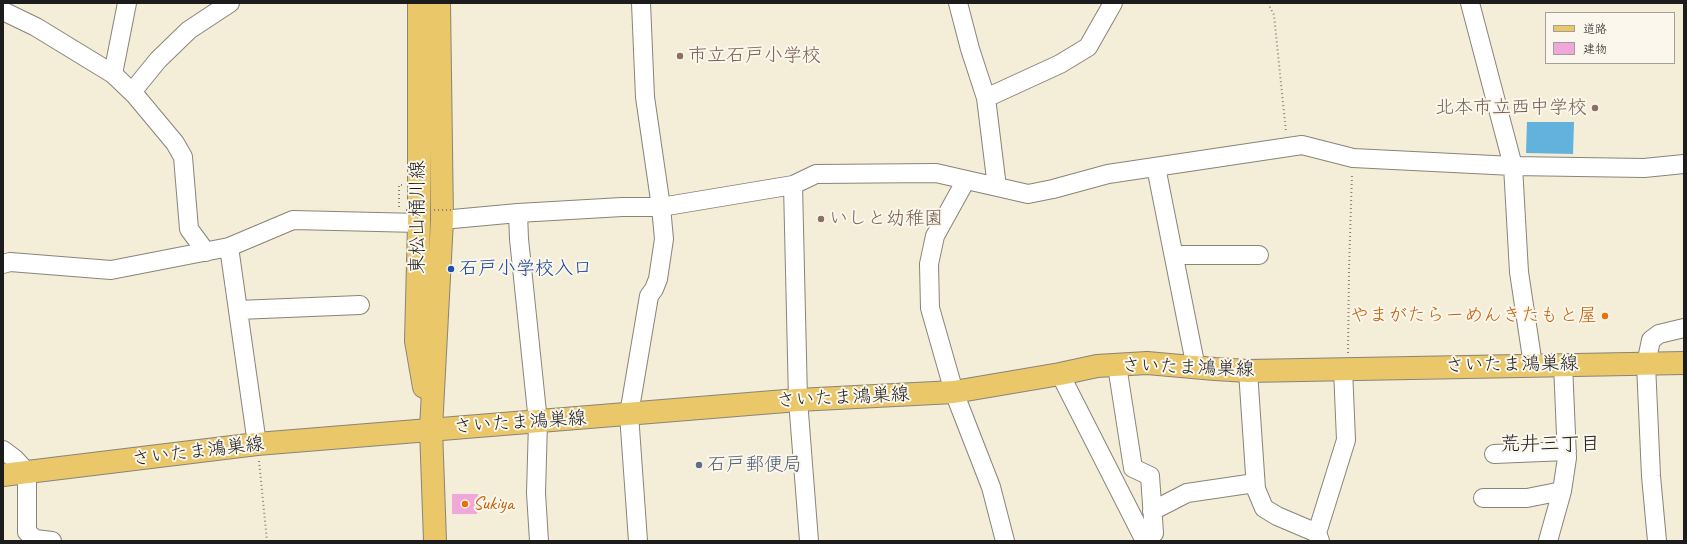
<!DOCTYPE html>
<meta charset="utf-8">
<style>
body{margin:0}
#map{position:relative;width:1687px;height:544px;overflow:hidden;background:#f4edd7;font-family:Caveat,"Klee One",sans-serif}
canvas{display:block}
.frame{position:absolute;inset:0;border:4px solid #1c1c1c;pointer-events:none}
.legend{position:absolute;left:1545px;top:12px;width:130px;height:52px;box-sizing:border-box;background:#fbf7ec;border:1px solid #a29f99;margin:0;padding:5px 7px;list-style:none;font-size:12px;color:#1c1c1c}
.legend li{display:flex;align-items:center;gap:8px;height:20px}
.legend b{width:20px;border:1px solid #a29f99}
</style>
<div id="map">
<canvas width="1687" height="544"></canvas>
<div class="frame"></div>
<ul class="legend">
<li><b style="height:5px;background:#eac769"></b>道路</li>
<li><b style="height:11px;background:#f0a7da"></b>建物</li>
</ul>
</div>
<script>
const ctx = document.querySelector('canvas').getContext('2d');
ctx.lineJoin = 'round';
function fill(path, color) {
  ctx.fillStyle = color;
  ctx.fill(path, 'evenodd');
}
function shape(rows) {
  const path = new Path2D();
  for (const r of rows) {
    path.moveTo(r[0], r[1]);
    for (let i = 2; i < r.length; i += 2) path.lineTo(r[i], r[i + 1]);
  }
  return path;
}
function stroke(path, color, width, dash) {
  ctx.strokeStyle = color;
  ctx.lineWidth = width;
  ctx.lineCap = dash ? 'butt' : 'round';
  ctx.setLineDash(dash || []);
  ctx.stroke(path);
}
function drawText(font, color, halo, rows, align = 'center') {
  ctx.font = font + ' Caveat,"Klee One",sans-serif';
  ctx.lineWidth = 4;
  ctx.setLineDash([]);
  ctx.textBaseline = 'middle';
  ctx.strokeStyle = halo;
  ctx.fillStyle = color;
  for (const [text, x, y, turn = 0] of rows) {
    ctx.save();
    ctx.translate(x, y);
    ctx.rotate((+turn || 0) * Math.PI / 180);
    ctx.textAlign = isNaN(turn) ? turn : align;
    if (halo) ctx.strokeText(text, 0, 0);
    ctx.fillText(text, 0, 0);
    ctx.restore();
  }
}
const water = shape([
 [1527,122,1574,122,1573,154,1526,153]
]);
const building = shape([
 [452,494,478,494,477,514,452,514]
]);
const path = shape([
 [1268,3,1274,15,1286,132],
 [399,207,399,185,402,185],
 [1348,353,1349,270,1352,173],
 [259,461,267,541]
]);
const minor = shape([
 [958,3,970,49,986,98,997,187],
 [1470,3,1513,166,1519,272,1533,365],
 [3,11,36,27,113,74,135,95,175,143,183,157,189,229,206,252],
 [113,74,127,3],
 [132,92,158,60,189,30,230,3],
 [986,98,1060,64,1088,47,1113,3],
 [1156,167,1196,368],
 [966,180,935,236,929,264,930,308,954,392,991,487,1005,541],
 [793,185,798,400,809,541],
 [518,213,519,239,538,422,536,493,539,541],
 [442,220,518,213,622,207,661,207,793,185,816,174,936,173,1028,194,1053,189,1108,174,1302,145,1353,158,1513,166,1644,168,1684,164],
 [229,247,257,444],
 [1174,255,1259,255],
 [3,264,10,262,111,270,229,247,293,220,419,223],
 [238,310,360,305],
 [1248,371,1256,489,1264,508,1277,516,1317,533,1320,541],
 [1118,372,1133,468,1150,476,1154,533,1145,540],
 [1060,374,1145,541],
 [3,450,15,459,27,472,27,532,35,539,52,541],
 [1494,454,1567,451],
 [1483,498,1527,498,1562,491],
 [1152,511,1187,493,1255,483],
 [1317,533,1346,440,1343,369],
 [638,541,629,414,649,296,654,289,658,279,664,239,661,207,645,97,641,3],
 [1548,541,1562,491,1567,458,1563,364],
 [1657,541,1651,476,1646,364,1651,340,1659,334,1684,328]
]);
const major = shape([
 [419,3,419,223,416,341,424,387],
 [3,475,257,444,798,400,954,392,1060,374,1097,366,1147,363,1215,369,1248,371,1684,363],
 [435,541,431,429,442,220,439,3]
]);
const pathBridge = shape([
 [406,210,452,210]
]);
const markers = [
 [680,56,4,"#8d6e63"],
 [1595,108,4,"#8d6e63"],
 [821,219,4,"#8d6e63"],
 [451,269,4,"#1a4fb4"],
 [1605,316,4,"#e8710a"],
 [699,465,4,"#5c6f8a"],
 [465,504,4,"#e8710a"]
];
const educationNames = [
 ["市立石戸小学校",688,56],
 ["北本市立西中学校",1587,108,"right"],
 ["いしと幼稚園",829,219]
];
const streetNames = [
 ["東松山桶川線",418,217,-90],
 ["さいたま鴻巣線",1512,365,-1],
 ["さいたま鴻巣線",1188,368,2],
 ["さいたま鴻巣線",843,398,-3],
 ["さいたま鴻巣線",520,423,-4],
 ["さいたま鴻巣線",198,452,-7]
];
const transitNames = [
 ["石戸小学校入口",459,269]
];
const foodNames = [
 ["やまがたらーめんきたもと屋",1597,316],
 ["Sukiya",473,504,"left"]
];
const serviceNames = [
 ["石戸郵便局",707,465]
];
const neighbourhoodNames = [
 ["荒井三丁目",1550,445]
];
fill(water, '#63b2dd');
fill(building, '#f0a7da');
stroke(minor, '#88847a', 20);
stroke(major, '#88847a', 24);
stroke(path, '#88847a', 2, [1, 3]);
stroke(minor, '#fff', 18);
stroke(major, '#eac769', 22);
stroke(pathBridge, '#88847a', 2, [1, 3]);
for (const [x, y, r, color] of markers) {
  const dot = new Path2D();
  dot.arc(x, y, r, 0, 2 * Math.PI);
  ctx.fillStyle = color;
  ctx.fill(dot);
  stroke(dot, '#fbf7ec', 1.5);
}
drawText('19px', '#785e54', '#fbf7ec', educationNames, 'left');
drawText('19px', '#1c1c1c', '#fbf7ec', streetNames);
drawText('19px', '#164399', '#fbf7ec', transitNames, 'left');
drawText('19px', '#c56008', '#fbf7ec', foodNames, 'right');
drawText('19px', '#4e5e75', '#fbf7ec', serviceNames, 'left');
drawText('20px', '#1c1c1c', '#fbf7ec', neighbourhoodNames);
</script>
